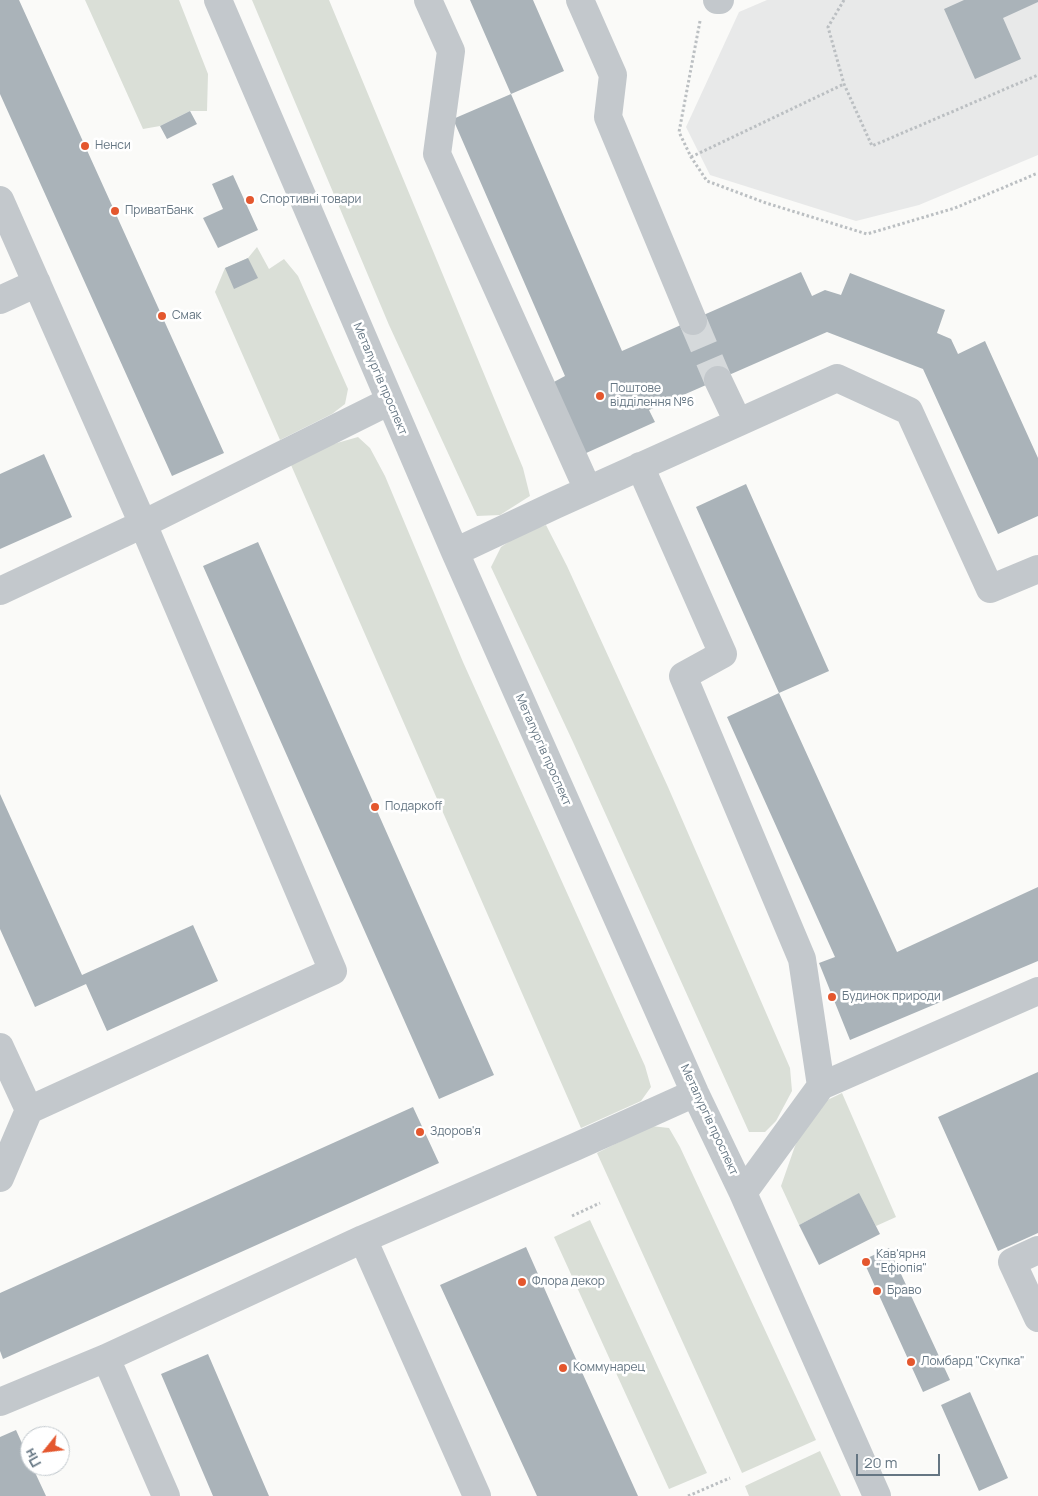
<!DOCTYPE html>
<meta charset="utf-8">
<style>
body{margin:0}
#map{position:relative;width:1038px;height:1496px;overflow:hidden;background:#fafaf8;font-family:Manrope,sans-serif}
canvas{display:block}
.north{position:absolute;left:20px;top:1426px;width:50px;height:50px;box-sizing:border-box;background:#fff;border:1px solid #c1c8cd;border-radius:50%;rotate:241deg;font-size:14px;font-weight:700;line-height:20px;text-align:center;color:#657683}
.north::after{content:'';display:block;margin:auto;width:18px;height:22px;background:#e4572e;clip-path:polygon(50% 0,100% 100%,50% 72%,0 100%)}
.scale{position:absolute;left:856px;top:1454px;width:84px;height:22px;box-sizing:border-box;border:2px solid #657683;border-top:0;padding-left:6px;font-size:15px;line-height:18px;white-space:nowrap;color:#657683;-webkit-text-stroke:4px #fff;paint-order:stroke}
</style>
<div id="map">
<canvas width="1038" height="1496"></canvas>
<div class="north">Пн</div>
<div class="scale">20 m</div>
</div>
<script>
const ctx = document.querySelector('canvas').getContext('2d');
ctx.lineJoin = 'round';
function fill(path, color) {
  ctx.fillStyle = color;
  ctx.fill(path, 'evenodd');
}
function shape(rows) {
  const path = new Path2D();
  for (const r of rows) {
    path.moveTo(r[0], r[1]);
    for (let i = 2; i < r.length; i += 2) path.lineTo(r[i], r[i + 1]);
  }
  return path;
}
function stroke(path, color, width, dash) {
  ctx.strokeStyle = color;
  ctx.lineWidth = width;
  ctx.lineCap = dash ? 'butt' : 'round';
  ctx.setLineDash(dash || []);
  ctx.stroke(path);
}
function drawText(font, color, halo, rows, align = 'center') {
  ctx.font = font + ' Manrope,sans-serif';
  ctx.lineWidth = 5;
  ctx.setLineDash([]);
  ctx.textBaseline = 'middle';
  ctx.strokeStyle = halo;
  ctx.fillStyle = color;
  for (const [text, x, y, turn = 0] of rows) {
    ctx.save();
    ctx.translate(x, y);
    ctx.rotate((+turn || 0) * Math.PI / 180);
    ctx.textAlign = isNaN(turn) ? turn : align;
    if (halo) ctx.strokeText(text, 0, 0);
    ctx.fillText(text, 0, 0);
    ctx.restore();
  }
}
const built = shape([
 [767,0,1038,0,1038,155,919,205,856,221,710,175,686,127,739,12]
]);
const green = shape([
 [85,0,179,0,208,74,207,111,190,111,160,126,143,129],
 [252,0,329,0,523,468,530,496,500,515,477,516,389,325],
 [257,247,269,269,284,259,298,276,348,389,345,404,332,414,280,440,215,292,225,268,248,258],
 [358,437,370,448,385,476,463,662,645,1066,651,1087,641,1101,581,1128,291,465,330,445],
 [546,525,567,566,668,787,790,1068,792,1091,776,1121,765,1132,749,1132,573,742,491,567,501,547,522,533],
 [842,1093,896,1217,876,1226,858,1194,799,1225,781,1186,795,1146,808,1120,821,1103],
 [651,1126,669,1128,680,1147,816,1440,742,1473,597,1153],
 [590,1220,707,1473,669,1489,554,1237],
 [820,1451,841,1496,749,1496,745,1486]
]);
const building = shape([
 [0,0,19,0,224,453,172,476,0,94],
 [470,0,533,0,564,71,511,94,622,351,801,272,812,296,825,290,841,295,850,273,945,310,937,333,951,339,958,354,985,341,1038,458,1038,516,998,534,923,369,827,332,649,410,655,422,584,454,552,383,565,376,453,119,511,94],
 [964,0,1038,0,1038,2,1003,18,1021,59,975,79,944,9],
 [190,111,197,124,167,139,160,126],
 [233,175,258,230,218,248,203,218,223,209,212,184],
 [248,258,258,278,234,289,225,268],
 [44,454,72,517,0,549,0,474],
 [746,484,829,671,779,693,897,952,1038,887,1038,961,850,1040,819,963,835,957,727,717,779,693,696,507],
 [258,542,494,1075,439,1099,203,566],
 [0,794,82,975,193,925,218,981,107,1031,86,984,35,1007,0,929],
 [1038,1072,1038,1233,998,1251,938,1117],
 [413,1107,439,1163,3,1359,0,1351,0,1293],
 [859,1193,880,1234,819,1265,799,1225],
 [526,1247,557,1317,638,1496,537,1496,440,1285],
 [889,1248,950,1380,923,1392,863,1260],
 [208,1354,269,1496,213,1496,161,1374],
 [970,1392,1008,1478,979,1491,941,1405],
 [16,1430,30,1461,30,1466,32,1466,46,1496,0,1496,0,1437]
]);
const minorTunnel = shape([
 [693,321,718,380]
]);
const path = shape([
 [844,0,828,27,844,84,872,146,1038,75],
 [700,21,679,132,691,157,707,181,766,203,867,234,955,208,1038,173],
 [691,157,844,84],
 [572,1216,600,1203],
 [688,1496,730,1478]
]);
const minor = shape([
 [218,0,455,552,695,1093,743,1193,877,1496],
 [428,0,451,51,437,154,588,490],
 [580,0,613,75,608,117,693,321],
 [717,0,720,0],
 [0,200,143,524,333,971,29,1110],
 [0,300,37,283],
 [718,380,738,422],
 [640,466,723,654,683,676,802,959,821,1086],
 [455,552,555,505,837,378,909,411,990,589,1038,569],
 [0,591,143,524,390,401],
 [0,1047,29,1110,0,1178],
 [743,1193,821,1086,1038,991],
 [363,1239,477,1496],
 [1038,1250,1012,1262,1038,1318],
 [106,1358,166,1496],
 [0,1402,106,1358,363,1239,575,1147,695,1093]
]);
const markers = [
 [85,146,5,"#e4572e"],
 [250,200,5,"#e4572e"],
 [115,211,5,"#e4572e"],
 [162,316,5,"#e4572e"],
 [600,396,5,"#e4572e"],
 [375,807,5,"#e4572e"],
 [832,997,5,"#e4572e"],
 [420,1132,5,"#e4572e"],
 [866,1262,5,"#e4572e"],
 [522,1282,5,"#e4572e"],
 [877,1291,5,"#e4572e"],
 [911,1362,5,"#e4572e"],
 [563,1368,5,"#e4572e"]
];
const poiNames = [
 ["Ненси",95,146],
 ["Спортивні товари",260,200],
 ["ПриватБанк",125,211],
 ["Смак",172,316],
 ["Поштове",610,389],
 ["відділення №6",610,403],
 ["Подаркоff",385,807],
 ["Будинок природи",842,997],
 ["Здоров'я",430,1132],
 ["Кав'ярня",876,1255],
 ["\"Ефіопія\"",876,1269],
 ["Флора декор",532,1282],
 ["Браво",887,1291],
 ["Ломбард \"Скупка\"",921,1362],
 ["Коммунарец",573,1368]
];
const streetNames = [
 ["Металургів проспект",380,379,67],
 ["Металургів проспект",543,750,66],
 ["Металургів проспект",709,1120,65]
];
fill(built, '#e8e9e9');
fill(green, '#dadfd7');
fill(building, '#aab3b9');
stroke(minorTunnel, '#d5d9db', 28, [28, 14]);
stroke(path, '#bbbfc2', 3, [2.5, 2.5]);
stroke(minor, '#c3c8cc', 28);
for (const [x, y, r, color] of markers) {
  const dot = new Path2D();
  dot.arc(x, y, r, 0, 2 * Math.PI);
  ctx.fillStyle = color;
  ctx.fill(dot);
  stroke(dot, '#fff', 2);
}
drawText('12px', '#657683', '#fff', poiNames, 'left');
drawText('12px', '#657683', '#fff', streetNames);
</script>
